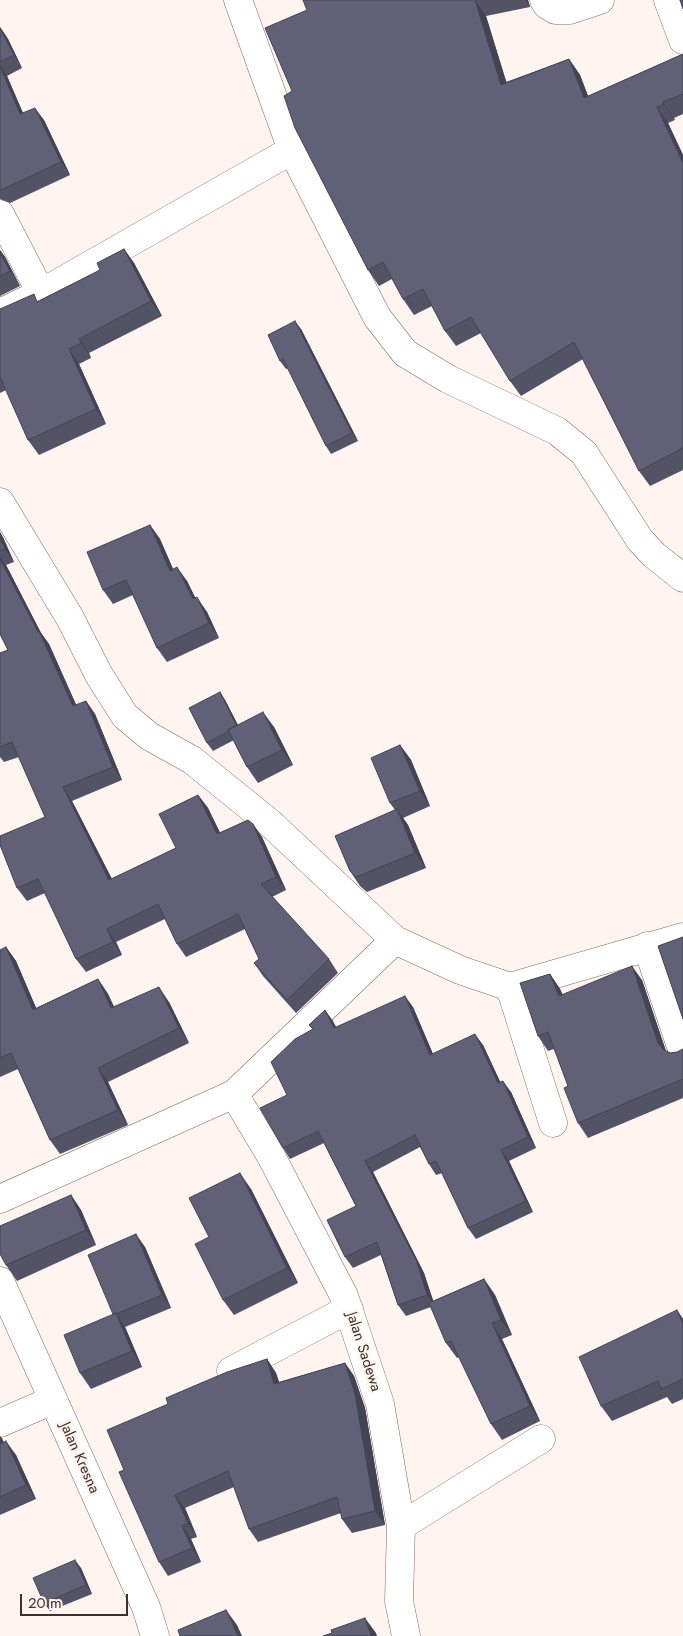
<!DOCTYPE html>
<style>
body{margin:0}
#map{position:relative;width:683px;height:1636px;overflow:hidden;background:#fff4ef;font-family:Jost,sans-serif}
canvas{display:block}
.scale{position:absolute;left:20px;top:1594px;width:108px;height:22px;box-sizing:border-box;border:2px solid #3c322d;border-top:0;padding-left:6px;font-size:15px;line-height:18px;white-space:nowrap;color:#3c322d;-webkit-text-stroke:4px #fff4ef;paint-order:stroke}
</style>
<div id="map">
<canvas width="683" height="1636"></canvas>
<div class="scale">20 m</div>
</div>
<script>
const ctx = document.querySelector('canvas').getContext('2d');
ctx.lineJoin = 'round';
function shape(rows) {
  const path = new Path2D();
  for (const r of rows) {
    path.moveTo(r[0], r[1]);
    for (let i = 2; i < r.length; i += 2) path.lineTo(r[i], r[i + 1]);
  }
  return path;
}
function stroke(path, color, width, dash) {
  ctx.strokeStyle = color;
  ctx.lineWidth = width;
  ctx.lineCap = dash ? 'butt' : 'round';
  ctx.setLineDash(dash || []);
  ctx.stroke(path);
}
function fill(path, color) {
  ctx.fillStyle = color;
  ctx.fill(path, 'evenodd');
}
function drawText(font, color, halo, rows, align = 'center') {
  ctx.font = font + ' Jost,sans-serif';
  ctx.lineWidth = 5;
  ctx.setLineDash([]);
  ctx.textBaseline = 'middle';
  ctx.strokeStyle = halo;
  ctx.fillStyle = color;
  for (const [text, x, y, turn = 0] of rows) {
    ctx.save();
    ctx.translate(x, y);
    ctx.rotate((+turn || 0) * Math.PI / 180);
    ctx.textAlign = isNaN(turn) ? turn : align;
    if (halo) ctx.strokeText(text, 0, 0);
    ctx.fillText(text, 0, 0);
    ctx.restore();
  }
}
const street = shape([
 [238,0,292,150,377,317,405,353,448,379,557,431,584,453,640,540,654,555,683,578],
 [544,0,547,5,555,10,570,10,600,0],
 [668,0,683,40],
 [0,214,41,293],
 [0,313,41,293,292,150],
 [0,502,70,618,99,675,125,716,149,736,192,760,270,823,395,940,460,970,510,987,683,937],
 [647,946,683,1052],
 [510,987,553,1123],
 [234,1094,271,1156,344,1296,380,1404,401,1526,399,1601,406,1636],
 [0,1199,234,1094,395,940],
 [0,1281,146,1607,155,1636],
 [231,1371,349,1309],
 [0,1423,53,1400],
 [401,1526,541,1439]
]);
const wall = shape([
 [303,0,528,0,530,7,486,16,506,82,569,59,580,75,588,96,683,54,683,114,674,118,675,120,668,123,683,155,683,470,650,486,639,471,583,359,521,396,510,381,481,333,456,346,445,331,432,306,414,315,403,299,392,279,379,286,368,270,292,91,307,10],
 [0,27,8,39,22,68,7,76,23,113,44,120,70,175,10,203,0,199],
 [124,249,134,263,162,316,89,353,91,358,79,364,106,424,39,455,28,440,6,390,0,393,0,309,38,301,100,270],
 [0,250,5,257,20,286,0,296],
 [301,329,358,441,331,454,326,446,288,368,286,369,280,361],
 [150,525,160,539,173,569,187,581,195,598,207,612,219,638,167,662,157,648,133,595,113,604,103,590],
 [0,532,14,562,6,565,41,633,49,644,76,705,86,701,95,714,122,780,72,801,112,879,176,848,198,795,208,808,220,833,253,824,262,837,286,890,272,897,329,959,338,973,296,1013,263,976,254,963,259,959,245,929,186,957,177,944,165,919,116,942,122,955,86,972,76,959,45,893,27,901,17,888,45,817,19,757,4,762,0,757,0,653,8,650,0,634],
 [220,692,225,700,238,725,274,727,293,765,258,783,247,767,234,740,213,751,207,743],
 [400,745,411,760,430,806,403,818,408,825,426,868,367,892,360,886,350,871,395,810,390,803],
 [6,947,16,961,36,1008,98,979,108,994,114,1007,169,1002,189,1043,108,1082,128,1125,60,1154,50,1140,18,1069,0,1077,0,950],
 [550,974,560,989,563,995,642,980,666,1051,670,1053,677,1052,683,1049,683,1098,588,1138,578,1123,568,1086,554,1049,548,1051,538,1036],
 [413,1007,433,1054,483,1045,500,1082,511,1092,536,1148,509,1161,533,1212,476,1239,468,1228,442,1173,436,1175,429,1164,420,1147,373,1172,424,1273,433,1301,484,1279,495,1295,512,1335,502,1339,540,1421,502,1440,491,1424,459,1357,457,1358,446,1343,431,1307,406,1316,398,1305,381,1255,353,1268,345,1257,356,1206,324,1143,290,1159,283,1148,313,1030,309,1025,325,1010,336,1027],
 [251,1189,298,1283,234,1315,223,1300,209,1237],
 [71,1195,81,1210,96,1245,17,1281,6,1265],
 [145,1247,171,1308,125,1327,142,1367,91,1389,80,1373,113,1314],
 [677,1310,683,1319,683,1399,672,1404,667,1397,612,1421,601,1406],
 [267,1359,276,1373,279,1382,345,1363,354,1376,365,1408,385,1525,352,1533,342,1519,341,1513,258,1542,249,1529,234,1487,185,1508,197,1537,191,1539,201,1562,168,1576,159,1562,124,1470,168,1404],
 [0,1436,3,1442,16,1455,36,1499,0,1515],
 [81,1568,92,1594,50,1611,44,1603]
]);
const shadedWall = shape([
 [475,0,486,16,512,100,501,85],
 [525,0,528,0,530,7],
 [0,27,8,39,22,68,14,55],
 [569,59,580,75,595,114,584,98],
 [0,65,7,76,29,127,20,114],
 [663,102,674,118,675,120,664,104],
 [657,107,668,123,683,155,683,163],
 [35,108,44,120,70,175,61,162],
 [124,249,134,263,162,316,151,301],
 [0,250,5,257,20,286,10,271,0,253],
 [295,321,301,329,358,441,352,433],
 [79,339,89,353,91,358,81,343],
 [69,349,79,364,106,424,96,409],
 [150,525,160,539,180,585,170,571],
 [0,532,3,537,14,562,5,549,0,538],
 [0,557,6,565,41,633,49,644,83,720,73,706,38,632,0,559],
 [177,567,187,581,203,613,193,599],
 [197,597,207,612,219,638,209,623],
 [220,692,225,700,243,735,237,727],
 [86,701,95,714,122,780,113,767],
 [263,712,274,727,293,765,282,750],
 [400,745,411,760,430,806,420,791],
 [63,787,72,801,119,893,109,880],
 [198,795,208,808,227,847,217,834],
 [397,809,408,825,426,868,415,853],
 [253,824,262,837,286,890,276,877],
 [107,929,116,942,122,955,113,942],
 [6,947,16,961,43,1024,33,1010],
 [632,966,642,980,668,1057,658,1043],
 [550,974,560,989,569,1011,559,996],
 [98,979,108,994,121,1022,111,1008],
 [159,987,169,1002,189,1043,179,1028],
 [405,996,413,1007,438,1066,430,1055],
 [325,1010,333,1021,342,1039,334,1028],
 [475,1034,483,1045,506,1094,498,1083],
 [98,1068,108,1082,128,1125,118,1110],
 [503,1081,511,1092,536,1148,528,1137],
 [501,1150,509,1161,533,1212,526,1201],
 [365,1161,373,1172,424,1273,435,1306,427,1295],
 [240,1173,251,1189,298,1283,287,1268],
 [71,1195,81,1210,96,1245,86,1230],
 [136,1234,145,1247,171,1308,162,1295],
 [484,1279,495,1295,512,1335,501,1320],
 [677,1310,683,1319,683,1324],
 [116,1313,126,1329,142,1367,132,1351],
 [492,1323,502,1339,540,1421,530,1406],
 [267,1359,276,1373,284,1397,274,1384],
 [345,1363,354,1376,365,1408,385,1525,375,1511],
 [0,1436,2,1438,10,1458,0,1443],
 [6,1441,16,1455,36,1499,26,1485],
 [175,1495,185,1508,197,1537,188,1523],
 [182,1526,191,1539,201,1562,192,1548],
 [75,1560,81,1568,92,1594,86,1585],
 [226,1610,237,1625,242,1636,238,1636],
 [365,1618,376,1633,377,1636,371,1636]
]);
const building = shape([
 [303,0,475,0,501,85,569,59,584,98,683,54,683,94,663,102,664,104,657,107,683,163,683,448,639,471,574,342,510,381,471,317,445,331,423,289,403,299,383,262,368,270,295,128,284,96,292,91,265,28,307,10,303,0],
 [680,0,683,0,683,9,680,0],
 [0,28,14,55,0,62,0,28],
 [0,66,20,114,35,108,61,162,1,190,0,189,0,66],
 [124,249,151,301,79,339,81,343,69,349,96,409,28,440,0,377,0,309,34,294,37,302,100,270,97,263,124,249],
 [0,253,10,271,0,276,0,253],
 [295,321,352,433,326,446,283,359,280,361,268,335,295,321],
 [150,525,170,571,177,567,193,599,197,597,209,623,157,648,126,580,103,590,87,552,150,525],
 [0,538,5,549,0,551,0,538],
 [0,559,38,632,39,631,73,706,86,701,113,767,63,787,109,880,176,848,159,814,198,795,217,834,248,820,253,824,276,877,261,884,329,959,287,1000,254,963,259,959,238,914,177,944,158,904,107,929,113,942,76,959,38,879,17,888,0,845,0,836,45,817,12,742,0,747,0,653,8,650,0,634,0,559],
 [220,692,236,725,228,730,229,731,207,743,189,708,220,692],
 [263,712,282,750,247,767,228,730,263,712],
 [400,745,420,791,390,803,371,758,400,745],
 [397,809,415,853,356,877,350,871,335,836,397,809],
 [683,937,683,1019,658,946,683,937],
 [6,947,33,1010,98,979,111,1008,159,987,179,1028,98,1068,118,1110,50,1140,11,1053,0,1058,0,950,6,947],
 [632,966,658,1043,663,1049,670,1053,677,1052,683,1049,683,1079,578,1123,564,1088,568,1086,548,1032,538,1036,520,983,550,974,559,996,632,966],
 [405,996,430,1055,475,1034,498,1083,503,1081,528,1137,501,1150,526,1201,468,1228,436,1161,429,1164,415,1135,365,1161,417,1262,427,1295,398,1305,377,1242,345,1257,327,1220,356,1206,318,1131,283,1148,260,1108,287,1095,271,1062,295,1039,313,1029,309,1025,325,1010,334,1028,405,996],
 [240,1173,287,1268,223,1300,195,1244,209,1237,189,1198,240,1173],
 [71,1195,86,1230,6,1265,0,1254,0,1226,71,1195],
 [136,1234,162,1295,116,1314,116,1313,113,1314,88,1255,136,1234],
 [484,1279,501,1320,492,1323,530,1406,491,1424,451,1341,446,1343,429,1303,484,1279],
 [677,1310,683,1324,683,1379,661,1389,658,1381,601,1406,579,1357,677,1310],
 [116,1313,132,1351,80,1373,64,1335,116,1313],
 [267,1359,274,1384,345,1363,355,1394,375,1511,342,1519,337,1497,249,1529,228,1471,175,1495,188,1523,182,1526,192,1548,159,1562,119,1472,124,1470,107,1430,168,1404,166,1398,227,1372,267,1359],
 [6,1441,26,1485,0,1497,0,1443,0,1444,6,1441],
 [75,1560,86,1585,44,1603,33,1578,75,1560],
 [226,1610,238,1636,180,1636,178,1630,226,1610],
 [365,1618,371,1636,323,1636,332,1633,331,1630,365,1618]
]);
const streetNames = [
 ["Jalan Sadewa",363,1352,72],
 ["Jalan Kresna",79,1458,66]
];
stroke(street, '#826a60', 29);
stroke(street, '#fff', 28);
fill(wall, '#535366');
fill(shadedWall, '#434453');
fill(building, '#606177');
stroke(building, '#434453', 1);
drawText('15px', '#3c322d', '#fff4ef', streetNames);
</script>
